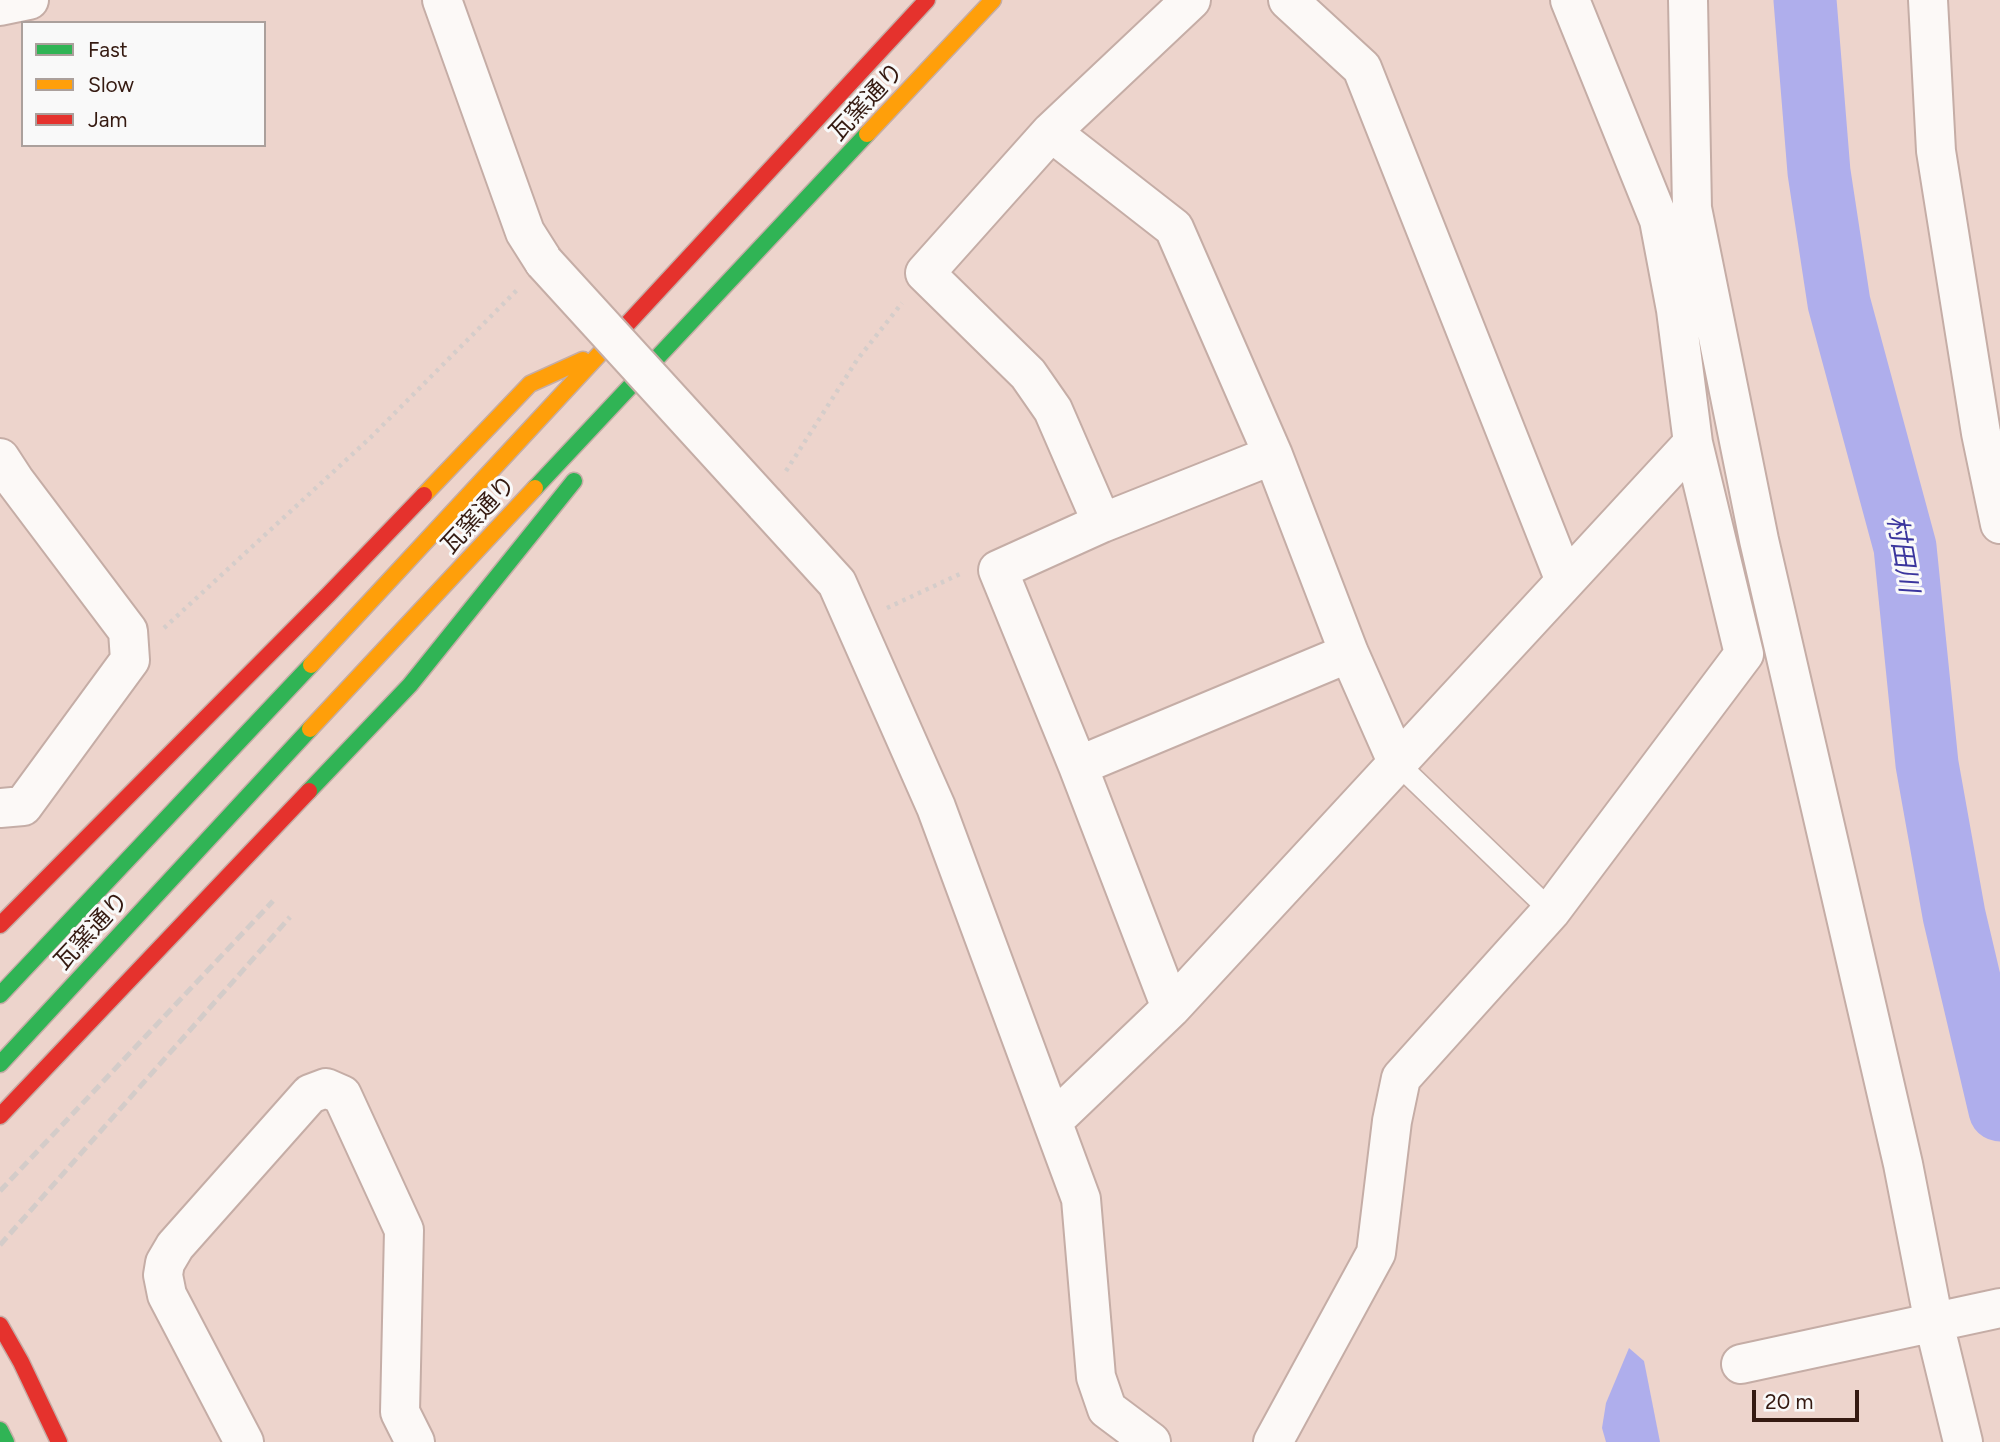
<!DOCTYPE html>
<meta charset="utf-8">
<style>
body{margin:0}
#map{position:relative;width:2000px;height:1442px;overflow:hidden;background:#edd4cc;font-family:Figtree,sans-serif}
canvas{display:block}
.legend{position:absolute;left:21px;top:21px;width:245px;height:126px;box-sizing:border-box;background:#f9f9f9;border:2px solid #aba09c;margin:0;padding:9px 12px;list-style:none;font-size:21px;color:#351a11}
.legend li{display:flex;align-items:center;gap:14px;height:35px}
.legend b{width:35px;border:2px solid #aba09c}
.scale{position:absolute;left:1752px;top:1390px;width:107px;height:32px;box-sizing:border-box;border:4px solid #351a11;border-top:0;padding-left:9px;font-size:21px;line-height:24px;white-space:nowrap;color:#351a11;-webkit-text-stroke:5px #f9f9f9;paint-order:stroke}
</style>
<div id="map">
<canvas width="2000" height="1442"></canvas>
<ul class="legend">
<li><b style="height:9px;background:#30b455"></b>Fast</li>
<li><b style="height:9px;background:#ff9f0a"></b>Slow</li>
<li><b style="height:9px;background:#e5322d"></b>Jam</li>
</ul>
<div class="scale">20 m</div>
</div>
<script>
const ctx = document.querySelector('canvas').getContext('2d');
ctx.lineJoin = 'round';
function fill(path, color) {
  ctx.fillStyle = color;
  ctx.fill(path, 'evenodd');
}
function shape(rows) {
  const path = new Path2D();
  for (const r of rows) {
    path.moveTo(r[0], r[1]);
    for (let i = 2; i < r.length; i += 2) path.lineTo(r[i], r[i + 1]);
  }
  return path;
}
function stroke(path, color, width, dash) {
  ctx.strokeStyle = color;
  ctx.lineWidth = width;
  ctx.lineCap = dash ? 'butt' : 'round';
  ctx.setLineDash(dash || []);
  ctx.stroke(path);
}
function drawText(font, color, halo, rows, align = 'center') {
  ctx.font = font + ' Figtree,"Noto Sans JP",sans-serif';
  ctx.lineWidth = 6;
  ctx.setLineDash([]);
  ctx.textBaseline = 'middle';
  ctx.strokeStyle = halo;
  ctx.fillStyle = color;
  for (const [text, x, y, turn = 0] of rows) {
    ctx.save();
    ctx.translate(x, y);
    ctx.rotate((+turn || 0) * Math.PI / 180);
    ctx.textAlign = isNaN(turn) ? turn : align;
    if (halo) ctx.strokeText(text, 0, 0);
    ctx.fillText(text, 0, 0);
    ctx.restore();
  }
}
const water = shape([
 [1629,1348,1644,1361,1660,1442,1606,1442,1602,1428,1606,1403]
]);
const river = shape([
 [1805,0,1819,172,1839,303,1905,547,1927,764,1954,915,2000,1110]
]);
const path = shape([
 [786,471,857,360,902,303],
 [887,608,962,573],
 [164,628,370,438,519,288]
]);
const lane = shape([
 [1398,764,1551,911]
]);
const street = shape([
 [442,0,525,232,544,262],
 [1288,0,1362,68,1565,581],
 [1688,0,1692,208,1759,540,1903,1164,1934,1323,1963,1442],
 [1928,0,1936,151,1981,433,2000,524],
 [0,6,29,0],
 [1051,132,1174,228,1273,455,1349,653,1398,764],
 [0,458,15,481,128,631,130,660,23,806,0,808],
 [765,504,837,583,936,807,1081,1199,1096,1377,1107,1409,1151,1442],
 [1102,523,1053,410,1028,374,925,273,1051,132,1191,0],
 [1078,766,1349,653],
 [1171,1008,1078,766,998,570,1102,523,1273,455],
 [1053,1121,1171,1008,1693,443],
 [1741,1364,2000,1308],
 [244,1442,167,1295,163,1275,165,1263,175,1246,310,1094,326,1088,342,1095,404,1230,400,1412,415,1442],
 [1273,1442,1376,1253,1392,1121,1401,1078,1551,911,1744,654,1693,443,1676,310,1659,220,1570,0]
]);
const fast = shape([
 [535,488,867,134],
 [309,791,410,685,574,481],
 [0,995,311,665],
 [0,1064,310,729],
 [0,1430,6,1442]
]);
const slow = shape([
 [867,134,993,0],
 [424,495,530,384,583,360],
 [311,665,618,334],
 [310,729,535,488]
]);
const jam = shape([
 [618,334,927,0],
 [0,925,328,595,424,495],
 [0,1116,309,791],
 [0,1325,21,1362,59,1442]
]);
const rail = shape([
 [0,1191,273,901],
 [0,1245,290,917]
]);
const streetBridge = shape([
 [544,262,765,504]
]);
const streetNames = [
 ["瓦窯通り",867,102,-47],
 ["瓦窯通り",479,515,-47],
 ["瓦窯通り",92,931,-47]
];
const waterNames = [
 ["村田川",1902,554,80]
];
fill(water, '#afaeec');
stroke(river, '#afaeec', 63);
stroke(lane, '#c5ada6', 24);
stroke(street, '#c5ada6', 42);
stroke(fast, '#c5ada6', 19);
stroke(slow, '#c5ada6', 19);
stroke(jam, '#c5ada6', 19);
stroke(path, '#d5cdca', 4.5, [3.5, 5]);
stroke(lane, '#fcf9f7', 21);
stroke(street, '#fcf9f7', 38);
stroke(fast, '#30b455', 16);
stroke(slow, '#ff9f0a', 16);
stroke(jam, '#e5322d', 16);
stroke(rail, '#d4ccc9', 5, [10, 5]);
stroke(streetBridge, '#c5ada6', 42, []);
stroke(streetBridge, '#fcf9f7', 38);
drawText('24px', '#351a11', '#f9f9f9', streetNames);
drawText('italic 26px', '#3a359d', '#f9f9f9', waterNames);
</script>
